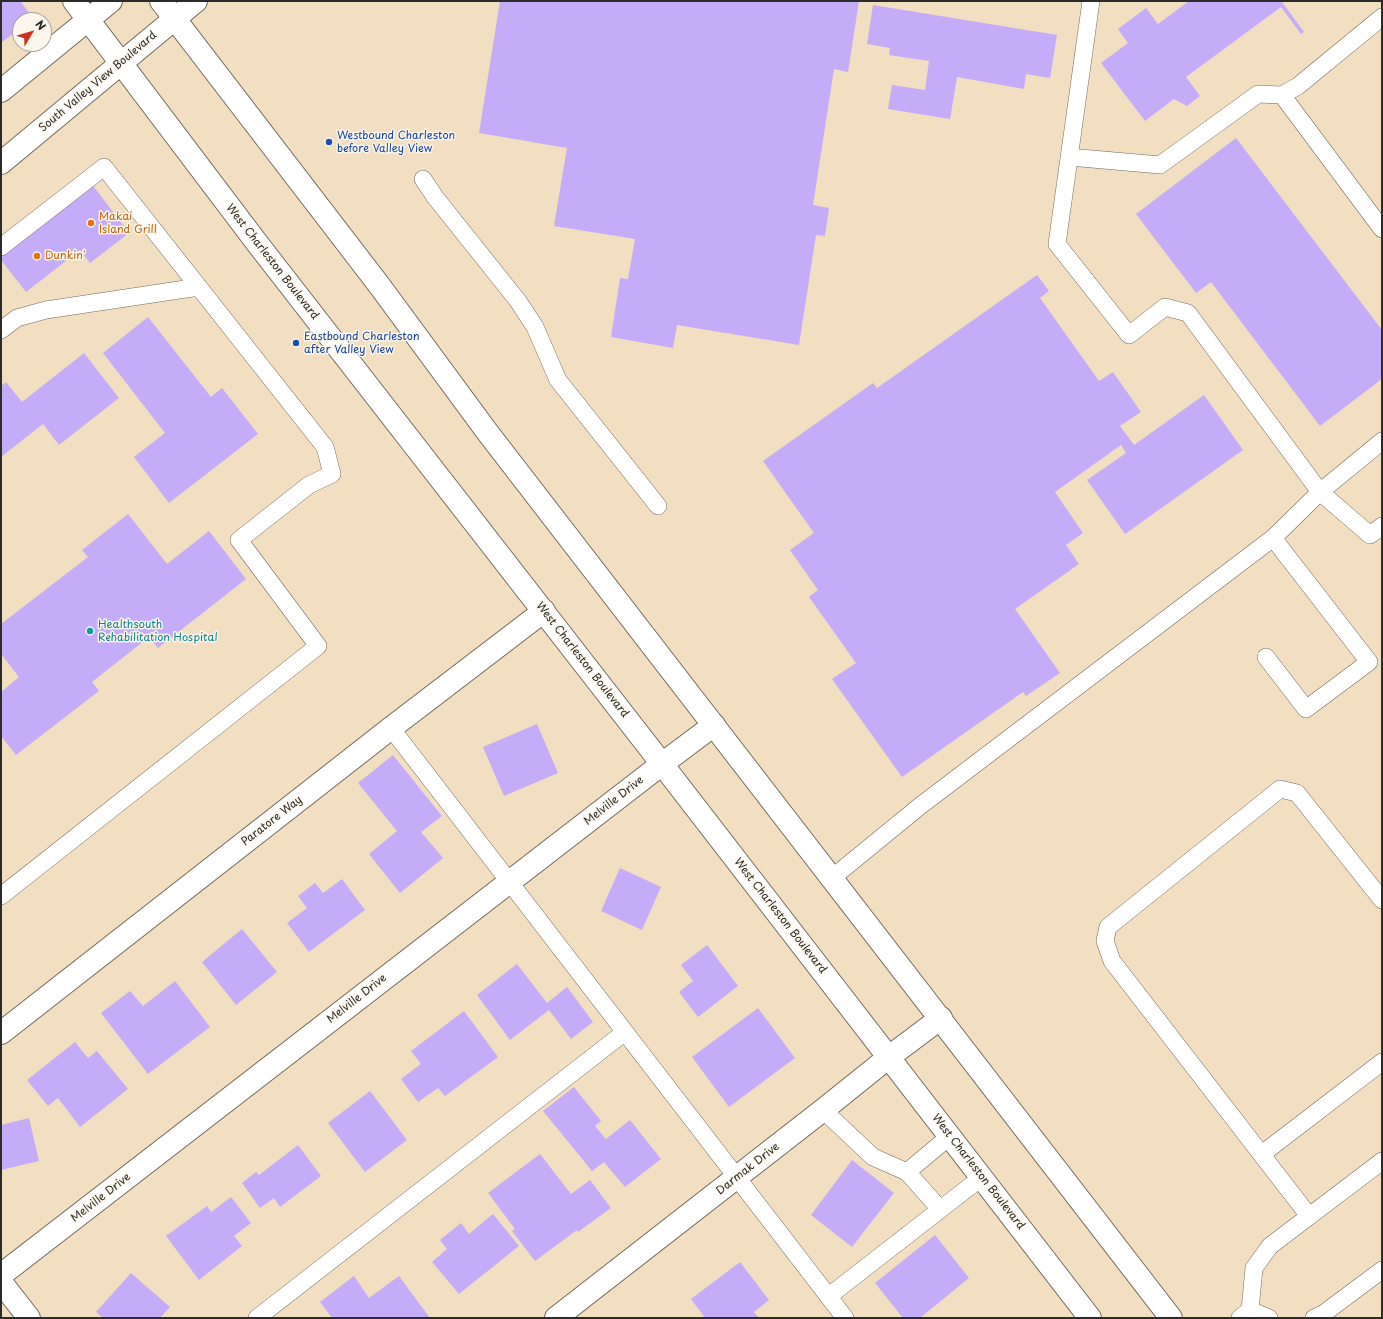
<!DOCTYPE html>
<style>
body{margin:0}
#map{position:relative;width:1383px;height:1319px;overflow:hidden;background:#f2dec0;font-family:"Playpen Sans",sans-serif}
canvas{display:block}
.frame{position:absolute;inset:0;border:2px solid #2b2b2b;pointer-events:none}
.north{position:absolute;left:12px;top:12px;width:40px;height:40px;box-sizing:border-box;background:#fbf7ec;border:1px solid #a8a59f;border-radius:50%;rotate:52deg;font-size:11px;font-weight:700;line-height:16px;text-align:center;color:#2b2b2b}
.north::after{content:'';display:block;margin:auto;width:14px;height:18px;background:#c8321e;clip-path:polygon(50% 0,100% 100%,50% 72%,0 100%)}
</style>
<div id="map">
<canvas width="1383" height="1319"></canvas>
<div class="frame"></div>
<div class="north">N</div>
</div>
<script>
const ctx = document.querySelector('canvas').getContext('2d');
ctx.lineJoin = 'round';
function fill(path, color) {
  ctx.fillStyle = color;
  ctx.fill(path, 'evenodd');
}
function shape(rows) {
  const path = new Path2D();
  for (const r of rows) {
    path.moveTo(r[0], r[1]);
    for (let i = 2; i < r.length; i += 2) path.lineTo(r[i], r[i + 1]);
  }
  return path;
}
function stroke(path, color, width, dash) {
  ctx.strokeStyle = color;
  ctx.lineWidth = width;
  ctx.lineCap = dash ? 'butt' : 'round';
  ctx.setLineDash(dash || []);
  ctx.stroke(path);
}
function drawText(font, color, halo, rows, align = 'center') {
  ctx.font = font + ' "Playpen Sans",sans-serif';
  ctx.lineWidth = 3;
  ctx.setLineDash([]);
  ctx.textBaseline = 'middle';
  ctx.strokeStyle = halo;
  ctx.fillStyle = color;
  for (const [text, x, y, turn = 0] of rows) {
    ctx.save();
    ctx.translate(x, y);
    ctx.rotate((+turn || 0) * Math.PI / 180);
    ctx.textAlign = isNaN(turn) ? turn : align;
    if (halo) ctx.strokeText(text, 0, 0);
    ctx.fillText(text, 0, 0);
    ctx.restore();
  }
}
const building = shape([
 [1,1,20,1,33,18,31,20,20,20,20,28,1,43],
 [500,1,859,1,848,72,834,69,813,205,829,208,825,236,816,235,799,345,677,325,673,348,611,337,620,278,628,279,635,239,554,226,567,148,479,133],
 [1189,1,1283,1,1282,2,1304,32,1301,34,1281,7,1186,77,1200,96,1187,106,1174,99,1145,121,1101,63,1128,43,1118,29,1146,8,1158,24],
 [873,5,1057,35,1050,78,1026,74,1024,89,957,77,950,119,888,109,892,85,925,90,929,61,889,55,890,48,867,44],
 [1236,138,1382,330,1382,379,1320,426,1211,282,1196,293,1136,214],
 [91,183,129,233,90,263,80,250,26,292,1,260,1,252],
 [1037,275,1049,291,1040,298,1099,381,1113,372,1141,412,1120,426,1134,445,1204,395,1243,450,1125,534,1087,480,1126,453,1121,445,1055,492,1083,533,1066,545,1079,564,1015,609,1060,673,1026,696,1023,692,902,777,832,679,856,663,809,597,818,590,790,550,814,533,763,461,873,383,877,388],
 [148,317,211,397,222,388,258,434,169,503,134,457,165,433,103,353],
 [84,353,119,398,59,445,43,424,1,457,1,386,6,382,22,402],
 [128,514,167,564,209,531,246,579,158,648,149,637,92,682,99,691,16,755,1,736,1,692,19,677,1,654,1,624,88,557,82,550],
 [537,724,558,773,504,796,483,747],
 [393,755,442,816,421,832,443,858,400,893,369,854,397,831,358,783],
 [620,868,661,887,642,930,601,911],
 [342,879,365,910,309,952,287,923,307,908,298,896,315,883,323,893],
 [242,929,277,972,236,1005,202,962],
 [707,945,738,986,698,1017,679,992,693,981,681,965],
 [517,964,547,1003,567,987,593,1022,571,1039,549,1010,510,1040,477,995],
 [175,981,210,1027,148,1074,101,1013,130,991,143,1006],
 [758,1008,795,1058,729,1107,692,1057],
 [464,1011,498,1057,445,1096,438,1088,418,1102,401,1079,421,1064,411,1051],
 [75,1042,88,1058,97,1051,128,1089,80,1127,58,1098,48,1106,27,1080],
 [574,1087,601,1121,595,1126,606,1139,630,1120,661,1159,625,1187,604,1162,592,1171,543,1111],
 [370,1091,407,1140,365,1172,328,1123],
 [29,1118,39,1161,1,1170,1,1125],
 [298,1145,321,1176,280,1207,274,1198,260,1208,242,1183,256,1172,259,1175],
 [540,1154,571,1194,590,1180,611,1208,578,1232,577,1230,535,1261,512,1231,515,1229,488,1193],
 [852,1160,894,1193,852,1247,811,1215],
 [231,1197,251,1223,234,1236,242,1246,199,1280,166,1236,207,1206,211,1212],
 [493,1214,519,1246,459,1294,432,1262,447,1249,440,1240,461,1223,469,1234],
 [935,1235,969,1278,920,1318,903,1318,875,1283],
 [740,1262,769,1300,754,1312,759,1318,705,1318,691,1299],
 [131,1273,170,1307,160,1318,103,1318,96,1312],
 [354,1276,369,1298,399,1276,430,1318,332,1318,320,1302]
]);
const lane = shape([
 [1091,1,1057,244,1129,335,1165,307,1188,313,1320,492,1370,535,1382,526],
 [1382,17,1298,86,1282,95,1382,229],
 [1069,157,1160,165,1258,94,1282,95],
 [423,179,435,197,518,301,535,327,558,380,658,506],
 [1,247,104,167,325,447,332,474,309,485,239,540,318,646,1,896],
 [1,330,17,318,46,310,199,287],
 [1266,657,1306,709,1369,662,1273,538,1320,492,1382,441],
 [391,728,845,1318],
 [832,878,920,806,1273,538],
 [823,1110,873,1157,907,1172,950,1136],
 [1262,1154,1382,1062],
 [907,1172,940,1209],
 [1309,1216,1112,961,1105,941,1108,927,1280,789,1297,793,1382,900],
 [829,1296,982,1177],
 [1250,1310,1269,1318],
 [257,1318,625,1032],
 [1240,1318,1250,1310,1254,1268,1270,1246,1382,1161],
 [1314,1318,1323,1314,1382,1270]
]);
const street = shape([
 [1,1033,391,728,544,611],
 [1,1275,662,764,714,725],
 [1,1282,29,1318],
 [556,1318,823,1110,889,1057,941,1018]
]);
const primary = shape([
 [74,1,257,243,662,764,1090,1318],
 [161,1,379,285,488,433,1171,1318],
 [1,91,111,1],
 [1,163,196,1]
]);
const markers = [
 [329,142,4,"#1a4fb4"],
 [91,223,4,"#e8710a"],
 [37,256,4,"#e8710a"],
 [296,343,4,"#1a4fb4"],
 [90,631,4,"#0f9aa8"]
];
const streetNames = [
 ["South Valley View Boulevard",98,82,-40],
 ["West Charleston Boulevard",272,262,52],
 ["West Charleston Boulevard",582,660,52],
 ["Melville Drive",614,801,-38],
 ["Paratore Way",272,821,-38],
 ["West Charleston Boulevard",780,916,52],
 ["Melville Drive",357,999,-38],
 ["Darmak Drive",748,1169,-38],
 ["West Charleston Boulevard",978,1172,52],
 ["Melville Drive",101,1198,-38]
];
const transitNames = [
 ["Westbound Charleston",337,136],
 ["before Valley View",337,149],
 ["Eastbound Charleston",304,337],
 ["after Valley View",304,350]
];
const foodNames = [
 ["Makai",99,217],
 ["Island Grill",99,230],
 ["Dunkin'",45,256]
];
const cultureNames = [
 ["Healthsouth",98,625],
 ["Rehabilitation Hospital",98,638]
];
fill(building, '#c5acf8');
stroke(lane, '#716a5f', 18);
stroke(street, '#716a5f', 24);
stroke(primary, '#716a5f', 24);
stroke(lane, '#fff', 17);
stroke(street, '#fff', 22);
stroke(primary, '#fff', 22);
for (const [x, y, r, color] of markers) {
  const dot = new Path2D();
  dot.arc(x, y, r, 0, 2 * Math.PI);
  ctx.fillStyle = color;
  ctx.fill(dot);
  stroke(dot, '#fbf7ec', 1.5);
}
drawText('11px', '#2b2b2b', '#fbf7ec', streetNames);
drawText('11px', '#164399', '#fbf7ec', transitNames, 'left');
drawText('11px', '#c56008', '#fbf7ec', foodNames, 'left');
drawText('11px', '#0d838f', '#fbf7ec', cultureNames, 'left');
</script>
